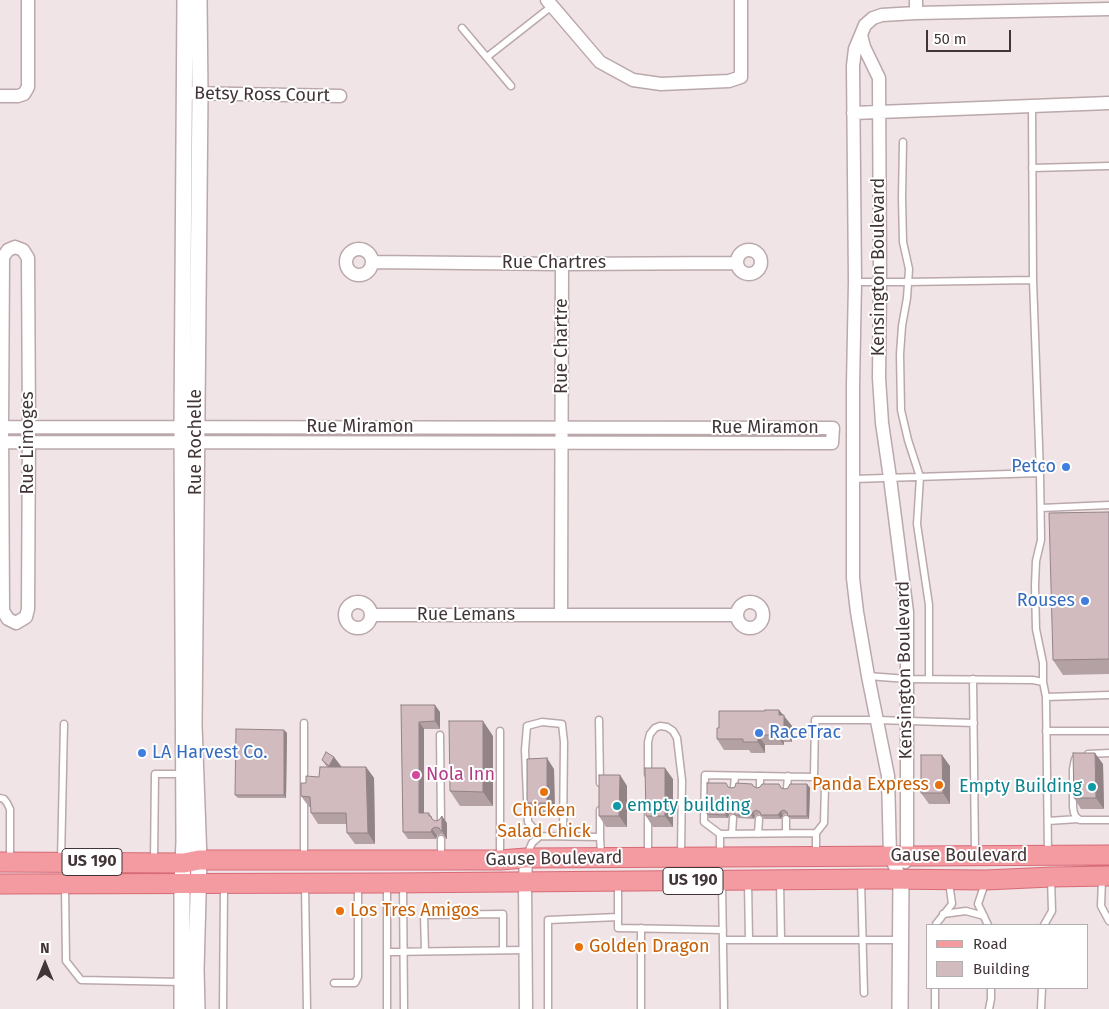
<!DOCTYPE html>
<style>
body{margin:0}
#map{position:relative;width:1109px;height:1009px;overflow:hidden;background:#f0e4e6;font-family:"Fira Sans",sans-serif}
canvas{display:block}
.legend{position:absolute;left:926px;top:924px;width:162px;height:65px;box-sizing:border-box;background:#fff;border:1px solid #b3aeaf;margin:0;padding:6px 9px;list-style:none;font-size:15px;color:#423537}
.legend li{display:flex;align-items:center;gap:10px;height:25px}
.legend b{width:25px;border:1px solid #b3aeaf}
.north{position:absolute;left:20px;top:939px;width:50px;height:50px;-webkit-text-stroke:4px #fff;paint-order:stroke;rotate:0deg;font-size:14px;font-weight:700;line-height:20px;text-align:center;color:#423537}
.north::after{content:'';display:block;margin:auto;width:18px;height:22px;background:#423537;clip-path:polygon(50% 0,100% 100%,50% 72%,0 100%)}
.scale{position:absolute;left:926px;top:30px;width:85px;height:22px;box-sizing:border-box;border:2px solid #423537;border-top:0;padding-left:6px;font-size:15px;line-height:18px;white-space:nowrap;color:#423537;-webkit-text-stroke:4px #fff;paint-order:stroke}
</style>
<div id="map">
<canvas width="1109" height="1009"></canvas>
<ul class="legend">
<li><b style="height:6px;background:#f49aa1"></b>Road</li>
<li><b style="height:14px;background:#d1bbbf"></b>Building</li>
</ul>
<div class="north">N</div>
<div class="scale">50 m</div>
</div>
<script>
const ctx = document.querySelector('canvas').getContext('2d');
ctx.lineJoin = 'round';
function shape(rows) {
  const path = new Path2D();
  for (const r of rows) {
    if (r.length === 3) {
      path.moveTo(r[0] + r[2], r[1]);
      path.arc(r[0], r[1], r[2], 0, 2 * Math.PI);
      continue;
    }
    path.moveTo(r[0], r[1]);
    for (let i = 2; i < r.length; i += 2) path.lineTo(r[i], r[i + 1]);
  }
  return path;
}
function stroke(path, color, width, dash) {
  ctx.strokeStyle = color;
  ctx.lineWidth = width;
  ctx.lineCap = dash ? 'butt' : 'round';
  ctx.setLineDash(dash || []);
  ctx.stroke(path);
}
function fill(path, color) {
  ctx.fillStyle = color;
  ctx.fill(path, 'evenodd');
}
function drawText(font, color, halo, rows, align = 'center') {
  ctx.font = font + ' "Fira Sans",sans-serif';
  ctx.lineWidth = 4;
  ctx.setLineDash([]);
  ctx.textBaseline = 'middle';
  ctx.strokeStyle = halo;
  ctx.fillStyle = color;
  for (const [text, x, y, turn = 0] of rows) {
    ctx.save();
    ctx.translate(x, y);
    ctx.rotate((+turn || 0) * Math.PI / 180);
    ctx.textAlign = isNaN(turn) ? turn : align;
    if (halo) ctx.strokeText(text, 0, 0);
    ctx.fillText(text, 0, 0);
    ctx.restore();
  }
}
const service = shape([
 [462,28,511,86],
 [487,57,552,6],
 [903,142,902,198,903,242,909,269,907,298,902,326,900,354,901,410,908,440,920,477,917,524,929,605,929,679],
 [1032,168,1109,166],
 [855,282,907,282,1033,280],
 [1040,473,1041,540,1036,561,1035,586,1036,629,1043,663,1043,682],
 [854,479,1040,473,1033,280,1032,106],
 [1041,508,1109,505],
 [868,676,907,679,1033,680,1043,682,1046,697,1048,854],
 [973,679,975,853],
 [1046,697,1109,695],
 [599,720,600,783],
 [304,723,304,859],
 [1046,731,1109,731],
 [440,735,441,823],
 [1088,754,1109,753],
 [1075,759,1073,769,1073,807,1074,813,1076,817,1080,820,1109,820],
 [648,774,648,742,650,734,655,728,660,726,667,727,673,731,677,738,682,780,681,854],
 [734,787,735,776],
 [760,787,760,776],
 [787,788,788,776],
 [0,798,4,799,7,803,10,809,10,860],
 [648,812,648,854],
 [1048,821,1078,819],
 [786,833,786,819],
 [720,834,816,833],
 [732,834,733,818],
 [758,834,759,819],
 [540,836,528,822,525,750,527,726,542,722,562,724,564,742,563,836],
 [600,837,601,855],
 [441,839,441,858],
 [527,855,532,843,540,836,600,837,600,810],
 [816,855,816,833,824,823,825,786,814,777,815,720,877,720,974,723],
 [720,856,720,834,704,822,705,775,814,777],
 [500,857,500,731],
 [61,861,64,724],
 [154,862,155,774,184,774],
 [1102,879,1101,906,1109,921],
 [780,881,781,940],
 [861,881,864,993],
 [748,882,749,940],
 [618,883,618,928,723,930],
 [722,883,724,1009],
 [985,883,978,904,988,925],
 [65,885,66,961,81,980,182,982],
 [305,885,307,1009],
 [387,885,387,1009],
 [403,885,404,1009],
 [943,914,966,911,984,916],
 [936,925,936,924,952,904,949,882],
 [1044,925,1052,911,1051,878],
 [641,928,641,1009],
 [723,940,900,940],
 [425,951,424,915,503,914,503,950],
 [387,952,526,950],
 [334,983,355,983,358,977,358,885],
 [223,1009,224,885],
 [548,1009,548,920,618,917],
 [935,1009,935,988],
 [989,1009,991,999,991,988],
 [1041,1009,1042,988]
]);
const minor = shape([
 [547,0,600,62,633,80,661,84,729,81,741,77,741,0],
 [916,13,1109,9],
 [861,35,864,47,879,78,880,282,879,378,882,423,890,478,907,612,907,857,905,862],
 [185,93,340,96],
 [0,96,18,96,24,94,28,87,28,0],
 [853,113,1109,103],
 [15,247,23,250,28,258,29,427,28,609,26,617,16,623,8,619,3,611,2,427,3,257,8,250,15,247],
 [359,262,13],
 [749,262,12],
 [372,262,562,264,737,263],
 [0,427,833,428,832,443,0,442],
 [750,615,13],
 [358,615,13],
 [371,615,737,615],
 [561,615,562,264],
 [526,858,525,882,526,1009],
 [901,879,890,856,888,776,868,676,857,612,853,578,853,385,855,282,853,66,855,49,865,25,873,18,882,15,916,13,916,0]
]);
const tertiary = shape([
 [182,1009,182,883,184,842,182,427,185,0],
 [197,1009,196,970,199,860,194,725,200,93,199,0],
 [900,1009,901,879]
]);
const primary = shape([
 [0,862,184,863,199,860,500,860,526,858,1109,855],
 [0,884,387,883,881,879,986,880,1051,877,1109,876]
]);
const wall = shape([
 [1109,512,1109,674,1063,675,1053,660],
 [401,705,440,712,440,729,424,729,424,813,429,813,433,820,435,821,447,823,447,839,446,839,443,835,441,834,437,836,436,839,408,839,403,832],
 [779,710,792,726,792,742,784,742,784,745,765,745,765,753,751,753,749,750,724,750,717,739,719,728,765,711],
 [284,730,287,733,286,798,238,798,235,795],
 [493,736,493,806,460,806,450,791],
 [334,757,342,767,366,767,374,778,375,844,355,844,347,833,347,824,318,824,311,813,311,807,309,807,301,796,306,783,319,777,327,767,322,760],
 [1103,764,1104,809,1081,809,1074,798],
 [950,766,950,804,929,804,921,793],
 [554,769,555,814,534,814,527,803],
 [620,775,627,786,627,827,606,827,599,816],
 [673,779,673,827,653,827,646,816],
 [807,784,810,788,809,819,791,819,788,815,786,814,783,815,781,819,764,819,761,815,759,814,755,816,754,819,738,818,735,814,733,813,729,815,728,818,709,818,707,814,731,788,755,787,757,788,782,789,785,789]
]);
const shadedWall = shape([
 [435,705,440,712,440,729,435,721],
 [779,710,792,726,792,742,784,731,779,715],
 [483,721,493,736,493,806,483,792],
 [419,722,424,729,424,820,419,813],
 [284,730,287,733,286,798,284,795],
 [776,731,784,742,784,745,776,735],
 [758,735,765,745,765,753,758,742],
 [1095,753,1103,764,1104,809,1096,798],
 [942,755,950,766,950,804,943,793],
 [334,757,342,768,336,777,329,766],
 [547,758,554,769,555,814,547,803],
 [366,767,374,778,375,844,368,833],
 [665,768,673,779,673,827,665,816],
 [620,775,627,786,627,827,619,816],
 [807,784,810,788,809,819,807,816],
 [727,811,729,815,728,818,725,815],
 [781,811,783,815,781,819,778,815],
 [753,812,755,816,754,819,751,815],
 [442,816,447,823,447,839,442,831],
 [432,829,437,836,436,839,431,832]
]);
const building = shape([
 [1109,512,1109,659,1053,660,1049,513,1109,512],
 [401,705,435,705,435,721,419,722,419,813,429,813,429,816,431,816,432,819,435,821,439,820,442,816,442,831,441,831,439,828,435,827,432,829,431,832,403,832,401,705],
 [765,710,779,710,779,715,784,715,784,731,776,731,776,735,758,735,758,742,743,742,743,739,717,739,717,728,719,728,719,711,765,711,765,710],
 [449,721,483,721,483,792,450,791,449,721],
 [236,729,284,730,284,795,235,795,236,729],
 [326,752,334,757,329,766,322,760,326,752],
 [1073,753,1095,753,1096,798,1074,798,1073,753],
 [921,755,942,755,943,793,921,793,921,755],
 [547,758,547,803,527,803,527,759,547,758],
 [320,767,366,767,368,833,347,833,346,813,311,813,310,797,301,796,301,783,306,783,306,776,319,777,320,767],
 [645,768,665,768,665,816,646,816,645,768],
 [599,775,620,775,619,816,599,816,599,775],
 [707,783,726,783,728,787,731,788,735,787,736,783,752,784,753,786,757,788,760,787,762,784,779,784,781,788,785,789,788,788,790,784,807,784,807,816,788,816,787,812,784,810,781,811,778,815,761,815,760,812,756,810,753,812,751,815,735,815,734,810,730,809,727,811,725,815,707,814,707,783]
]);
const markers = [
 [1066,467,5,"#3f7fe0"],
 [1085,601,5,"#3f7fe0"],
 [759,733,5,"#3f7fe0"],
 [142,753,5,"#3f7fe0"],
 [416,775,5,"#d1479c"],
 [939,785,5,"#e8710a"],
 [1092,787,5,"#0f9aa8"],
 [544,792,5,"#e8710a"],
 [617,806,5,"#0f9aa8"],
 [340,911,5,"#e8710a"],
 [579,947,5,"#e8710a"]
];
const shields = [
 [92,862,60],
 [693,881,60]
];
const shieldNames = [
 ["US 190",92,862],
 ["US 190",693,881]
];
const streetNames = [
 ["Betsy Ross Court",262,95,1],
 ["Rue Chartres",554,263],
 ["Kensington Boulevard",879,267,-90],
 ["Rue Chartre",562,346,-90],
 ["Rue Miramon",360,427],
 ["Rue Miramon",765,428],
 ["Rue Rochelle",196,442,-90],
 ["Rue Limoges",28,443,-90],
 ["Rue Lemans",466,615],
 ["Kensington Boulevard",905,670,-91],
 ["Gause Boulevard",959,856],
 ["Gause Boulevard",554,859,-1]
];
const shopNames = [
 ["Petco",1056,467],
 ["Rouses",1075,601],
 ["RaceTrac",769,733,"left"],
 ["LA Harvest Co.",152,753,"left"]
];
const hotelNames = [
 ["Nola Inn",426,775]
];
const foodNames = [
 ["Panda Express",929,785,"right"],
 ["Chicken",544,811,"center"],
 ["Salad Chick",544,832,"center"],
 ["Los Tres Amigos",350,911],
 ["Golden Dragon",589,947]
];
const cultureNames = [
 ["Empty Building",1082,787],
 ["empty building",627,806,"left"]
];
stroke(service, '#bba8ab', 9);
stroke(minor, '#bba8ab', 15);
stroke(tertiary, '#bba8ab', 18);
stroke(primary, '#d76b76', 21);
stroke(service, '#fff', 6);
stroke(minor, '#fff', 12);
stroke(tertiary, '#fff', 15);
stroke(primary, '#f49aa1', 19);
fill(wall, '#b4a1a4');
fill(shadedWall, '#928386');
fill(building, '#d1bbbf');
stroke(building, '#928386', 1);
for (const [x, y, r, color] of markers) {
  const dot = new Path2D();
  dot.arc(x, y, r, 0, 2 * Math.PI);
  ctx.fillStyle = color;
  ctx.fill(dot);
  stroke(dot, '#fff', 2);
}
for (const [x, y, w] of shields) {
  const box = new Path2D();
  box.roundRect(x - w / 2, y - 13.5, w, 27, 4);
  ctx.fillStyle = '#fff';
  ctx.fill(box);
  stroke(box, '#423537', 1);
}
drawText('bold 16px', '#423537', null, shieldNames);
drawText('18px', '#423537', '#fff', streetNames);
drawText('18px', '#366cbe', '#fff', shopNames, 'right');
drawText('18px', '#b23c85', '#fff', hotelNames, 'left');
drawText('18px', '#c56008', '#fff', foodNames, 'left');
drawText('18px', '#0d838f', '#fff', cultureNames, 'right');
</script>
